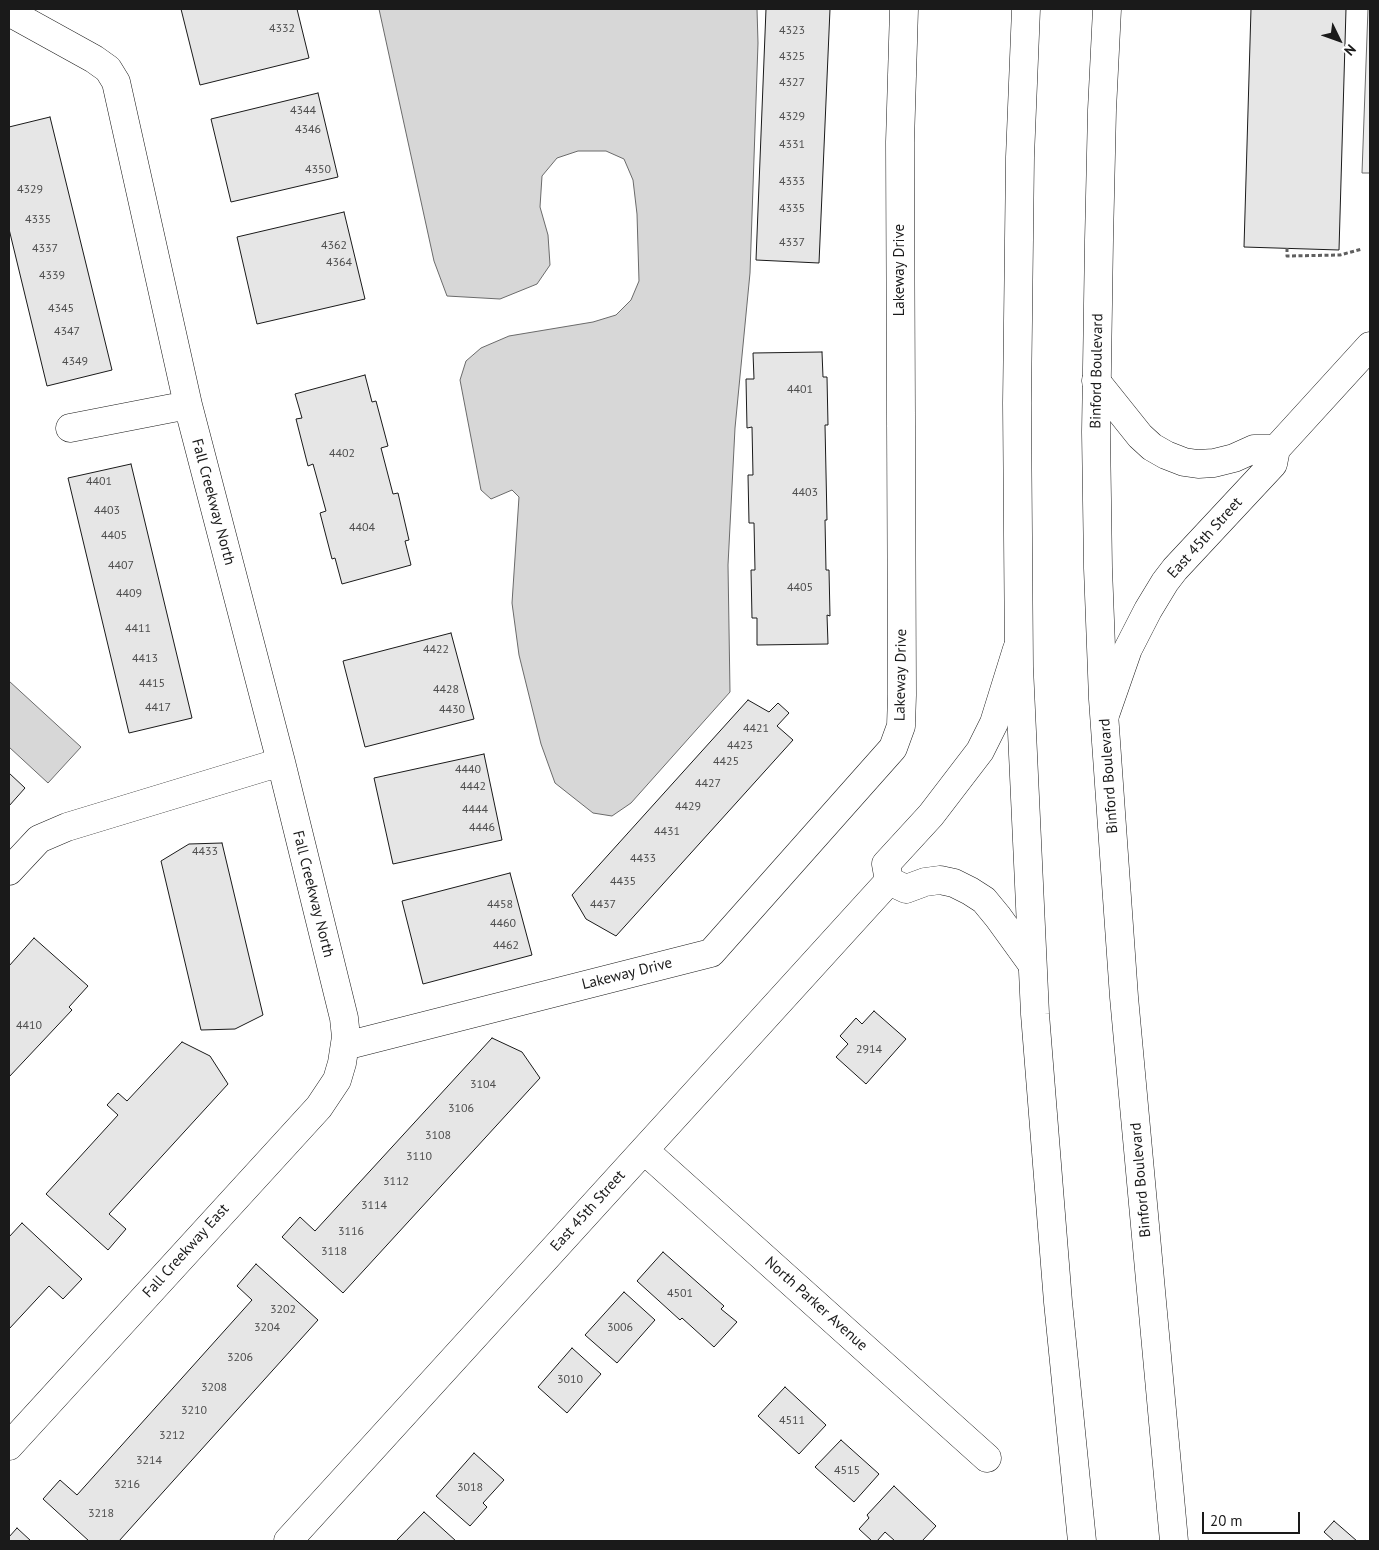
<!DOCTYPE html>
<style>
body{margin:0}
#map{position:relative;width:1379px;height:1550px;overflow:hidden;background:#fff;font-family:"PT Sans",sans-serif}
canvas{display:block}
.frame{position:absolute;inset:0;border:10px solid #1a1a1a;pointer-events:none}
.north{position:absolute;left:1314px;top:15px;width:50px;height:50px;-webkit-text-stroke:4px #fff;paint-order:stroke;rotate:132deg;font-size:14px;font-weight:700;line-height:20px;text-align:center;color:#1a1a1a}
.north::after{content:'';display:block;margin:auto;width:18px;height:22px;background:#1a1a1a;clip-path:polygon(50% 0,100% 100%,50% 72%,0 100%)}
.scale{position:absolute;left:1202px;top:1512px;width:98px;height:22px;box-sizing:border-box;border:2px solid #1a1a1a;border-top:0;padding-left:6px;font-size:15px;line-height:18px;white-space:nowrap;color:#1a1a1a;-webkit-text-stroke:4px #fff;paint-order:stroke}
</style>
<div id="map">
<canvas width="1379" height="1550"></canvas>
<div class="frame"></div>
<div class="north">N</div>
<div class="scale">20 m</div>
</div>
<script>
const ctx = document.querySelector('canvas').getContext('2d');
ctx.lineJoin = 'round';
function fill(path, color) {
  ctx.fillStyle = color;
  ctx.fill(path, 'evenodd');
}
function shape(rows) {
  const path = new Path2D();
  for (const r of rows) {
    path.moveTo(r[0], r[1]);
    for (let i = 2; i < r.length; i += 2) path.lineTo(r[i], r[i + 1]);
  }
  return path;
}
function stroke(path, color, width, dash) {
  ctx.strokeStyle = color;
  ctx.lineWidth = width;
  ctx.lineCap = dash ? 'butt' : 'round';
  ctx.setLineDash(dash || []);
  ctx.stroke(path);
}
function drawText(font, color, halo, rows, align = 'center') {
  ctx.font = font + ' "PT Sans",sans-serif';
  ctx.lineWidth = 4;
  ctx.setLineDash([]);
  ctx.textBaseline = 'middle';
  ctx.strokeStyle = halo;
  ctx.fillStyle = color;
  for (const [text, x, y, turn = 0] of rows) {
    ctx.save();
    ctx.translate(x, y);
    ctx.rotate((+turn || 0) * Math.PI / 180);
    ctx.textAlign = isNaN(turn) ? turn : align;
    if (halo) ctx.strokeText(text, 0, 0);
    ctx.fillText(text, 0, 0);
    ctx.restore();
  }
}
const built = shape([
 [1368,9,1370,9,1370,173,1362,173,1368,9]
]);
const water = shape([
 [379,9,757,9,758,43,750,273,735,428,728,565,730,692,631,803,612,816,593,813,555,783,541,744,519,655,512,603,519,497,512,490,491,499,481,490,460,380,466,361,481,348,509,336,593,322,616,315,631,300,639,281,637,214,633,180,624,159,606,151,578,151,557,158,542,176,540,207,548,235,550,265,537,284,500,299,447,296,434,261,379,9],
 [9,681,81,747,48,783,9,747,9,681]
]);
const building = shape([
 [181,9,297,9,309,58,200,85,181,9],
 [766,9,830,9,819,263,756,260,766,9],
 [1251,9,1346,9,1339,250,1244,247,1251,9],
 [318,93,338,177,231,202,211,119,318,93],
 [50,117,112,370,47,386,9,229,9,127,50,117],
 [344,212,365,299,257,324,237,237,344,212],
 [822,352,823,377,827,377,828,425,825,425,827,520,825,520,826,570,829,570,830,616,827,615,828,644,757,645,757,618,752,618,751,570,755,570,754,523,749,523,748,475,753,475,752,427,747,428,746,379,754,379,753,353,822,352],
 [365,375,372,402,376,401,388,446,381,448,393,494,398,493,409,540,405,541,411,565,342,584,335,558,332,559,320,513,326,511,313,464,308,466,296,419,302,418,295,394,365,375],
 [131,464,192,718,129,733,68,478,131,464],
 [451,633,474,719,365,747,343,661,451,633],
 [748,700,769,712,778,703,789,713,777,726,793,740,616,936,586,919,572,895,748,700],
 [484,754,502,840,393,864,374,778,484,754],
 [9,773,25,788,9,806,9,773],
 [222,843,263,1015,235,1029,201,1030,161,861,189,844,222,843],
 [510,873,532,955,423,984,402,901,510,873],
 [34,938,88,986,69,1007,72,1010,9,1077,9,966,34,938],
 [874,1011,906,1039,866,1084,836,1057,848,1044,840,1036,856,1018,862,1024,874,1011],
 [492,1038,522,1052,540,1078,343,1293,282,1237,300,1217,315,1231,492,1038],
 [182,1042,210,1056,228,1084,109,1214,126,1229,108,1250,46,1194,118,1115,107,1105,118,1093,127,1101,182,1042],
 [22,1223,82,1279,63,1299,49,1286,9,1329,9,1237,22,1223],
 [663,1252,724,1306,721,1309,737,1322,714,1347,682,1318,680,1320,637,1281,663,1252],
 [256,1264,318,1320,119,1541,89,1541,43,1499,60,1480,77,1495,252,1300,237,1286,256,1264],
 [624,1292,655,1320,617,1363,585,1335,624,1292],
 [572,1348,601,1374,567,1413,538,1387,572,1348],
 [785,1387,826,1425,799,1454,758,1416,785,1387],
 [841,1440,879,1474,854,1502,815,1467,841,1440],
 [474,1453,504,1480,483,1503,487,1507,470,1526,436,1496,474,1453],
 [894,1486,936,1526,922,1541,895,1541,885,1532,877,1541,872,1541,859,1529,869,1518,867,1515,894,1486],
 [424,1512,456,1541,398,1541,397,1540,424,1512],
 [1334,1521,1357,1541,1334,1541,1324,1532,1334,1521],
 [17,1528,31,1541,9,1541,9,1537,17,1528]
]);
const path = shape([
 [1287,248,1287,256,1340,255,1362,249]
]);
const minor = shape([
 [9,12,94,59,108,69,116,82,188,405,281,762,344,1018,346,1037,342,1063,337,1080,319,1107,9,1446],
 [1096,381,1140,436,1152,447,1166,455,1184,462,1198,464,1214,463,1234,458,1254,449,1276,449],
 [70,428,188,405],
 [1105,715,1128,649,1148,610,1165,582,1175,569,1273,464,1276,449,1370,346],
 [9,871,39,839,67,827,281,762],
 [889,881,886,864,931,815,980,751,994,723,1017,649],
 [889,881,906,889,925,882,940,880,954,883,970,891,984,900,998,917,1032,964],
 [345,1046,711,953,893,748,901,726,902,695,900,142,904,9],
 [644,1150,987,1458],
 [288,1541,889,881]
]);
const major = shape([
 [1026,9,1020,157,1017,403,1019,667,1035,1014,1058,1302,1082,1541],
 [1107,9,1102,110,1099,240,1096,432,1098,568,1103,699,1124,997,1174,1541]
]);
const numberNames = [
 ["4332",282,29],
 ["4323",792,31],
 ["4325",792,57],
 ["4327",792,83],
 ["4344",303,111],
 ["4329",792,117],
 ["4346",308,130],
 ["4331",792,145],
 ["4350",318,170],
 ["4333",792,182],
 ["4329",30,190],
 ["4335",792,209],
 ["4335",38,220],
 ["4337",792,243],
 ["4362",334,246],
 ["4337",45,249],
 ["4364",339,263],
 ["4339",52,276],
 ["4345",61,309],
 ["4347",67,332],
 ["4349",75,362],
 ["4401",800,390],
 ["4402",342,454],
 ["4401",99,482],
 ["4403",805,493],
 ["4403",107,511],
 ["4404",362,528],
 ["4405",114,536],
 ["4407",121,566],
 ["4405",800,588],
 ["4409",129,594],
 ["4411",138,629],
 ["4422",436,650],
 ["4413",145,659],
 ["4415",152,684],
 ["4428",446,690],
 ["4417",158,708],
 ["4430",452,710],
 ["4421",756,729],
 ["4423",740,746],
 ["4425",726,762],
 ["4440",468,770],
 ["4427",708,784],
 ["4442",473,787],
 ["4429",688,807],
 ["4444",475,810],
 ["4446",482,828],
 ["4431",667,832],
 ["4433",205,852],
 ["4433",643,859],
 ["4435",623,882],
 ["4458",500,905],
 ["4437",603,905],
 ["4460",503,924],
 ["4462",506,946],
 ["4410",29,1026],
 ["2914",869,1050],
 ["3104",483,1085],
 ["3106",461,1109],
 ["3108",438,1136],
 ["3110",419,1157],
 ["3112",396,1182],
 ["3114",374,1206],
 ["3116",351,1232],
 ["3118",334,1252],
 ["4501",680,1294],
 ["3202",283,1310],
 ["3204",267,1328],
 ["3006",620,1328],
 ["3206",240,1358],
 ["3010",570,1380],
 ["3208",214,1388],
 ["3210",194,1411],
 ["4511",792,1421],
 ["3212",172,1436],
 ["3214",149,1461],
 ["4515",847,1471],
 ["3216",127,1485],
 ["3018",470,1488],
 ["3218",101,1514]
];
const streetNames = [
 ["Lakeway Drive",900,270,-90],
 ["Binford Boulevard",1097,371,-89],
 ["Fall Creekway North",213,502,75],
 ["East 45th Street",1205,538,-48],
 ["Lakeway Drive",901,675,-89],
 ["Binford Boulevard",1109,776,-94],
 ["Fall Creekway North",313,894,76],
 ["Lakeway Drive",627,974,-14],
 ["Binford Boulevard",1141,1180,-95],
 ["East 45th Street",588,1211,-48],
 ["Fall Creekway East",186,1251,-48],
 ["North Parker Avenue",816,1304,42]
];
fill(built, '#ededed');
stroke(built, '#6a6a6a', 1);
fill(water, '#d7d7d7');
stroke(water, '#6a6a6a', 1);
fill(building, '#e6e6e6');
stroke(building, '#1a1a1a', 1);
stroke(minor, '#1a1a1a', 29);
stroke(major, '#1a1a1a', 29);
stroke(path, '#5f5f5f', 3, [4, 2.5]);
stroke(minor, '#fff', 28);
stroke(major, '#fff', 28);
drawText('12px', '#4d4d4d', null, numberNames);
drawText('15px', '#1a1a1a', '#fff', streetNames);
</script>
